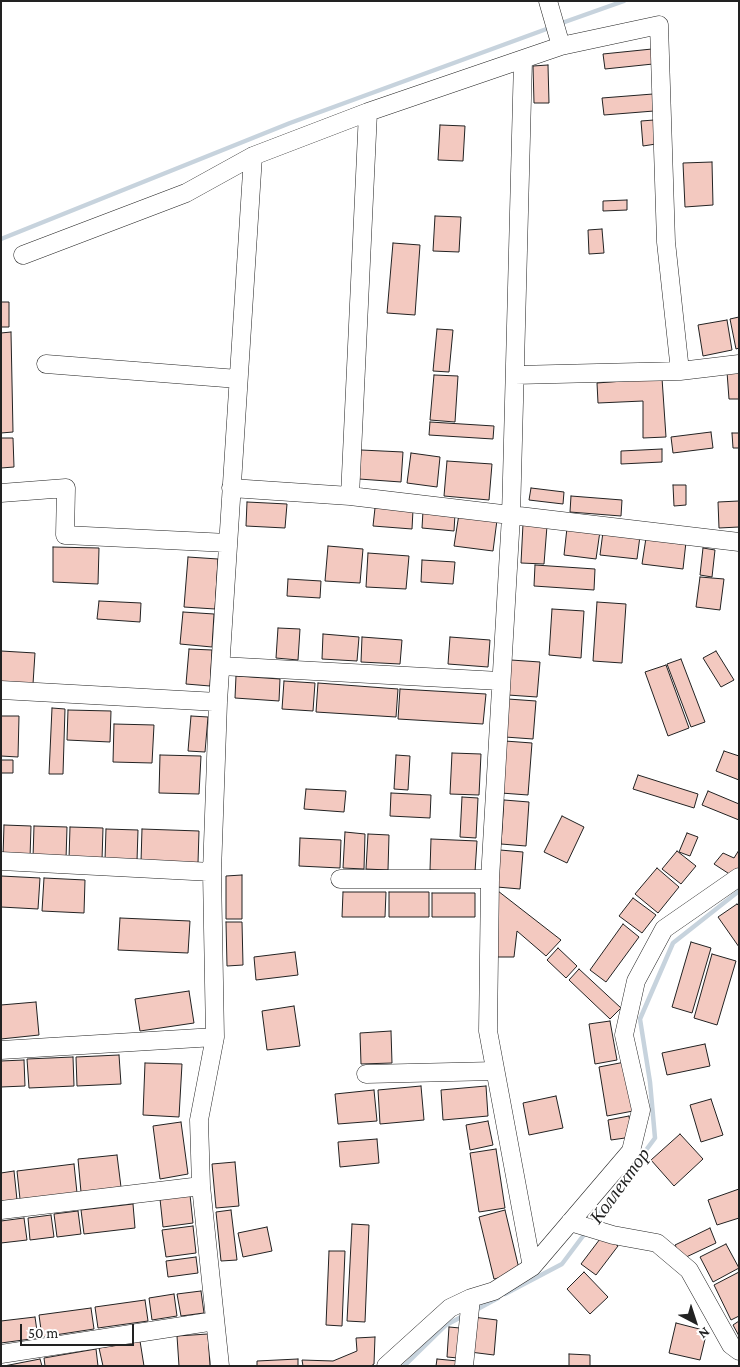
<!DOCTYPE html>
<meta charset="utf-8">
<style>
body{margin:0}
#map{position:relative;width:740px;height:1367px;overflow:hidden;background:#fff;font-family:"Crimson Pro",serif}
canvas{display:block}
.frame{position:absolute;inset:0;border:2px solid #222;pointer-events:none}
.north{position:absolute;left:670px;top:1297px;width:50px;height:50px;-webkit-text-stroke:4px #fff;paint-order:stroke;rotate:140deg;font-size:14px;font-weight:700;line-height:20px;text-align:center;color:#222}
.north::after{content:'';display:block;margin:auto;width:18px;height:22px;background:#222;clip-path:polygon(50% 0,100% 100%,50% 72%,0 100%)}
.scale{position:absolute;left:20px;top:1324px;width:114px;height:22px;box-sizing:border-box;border:2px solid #222;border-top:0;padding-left:6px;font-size:15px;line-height:18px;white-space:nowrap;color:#222;-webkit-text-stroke:4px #fff;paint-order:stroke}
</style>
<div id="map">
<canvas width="740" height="1367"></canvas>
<div class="frame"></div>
<div class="north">N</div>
<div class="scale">50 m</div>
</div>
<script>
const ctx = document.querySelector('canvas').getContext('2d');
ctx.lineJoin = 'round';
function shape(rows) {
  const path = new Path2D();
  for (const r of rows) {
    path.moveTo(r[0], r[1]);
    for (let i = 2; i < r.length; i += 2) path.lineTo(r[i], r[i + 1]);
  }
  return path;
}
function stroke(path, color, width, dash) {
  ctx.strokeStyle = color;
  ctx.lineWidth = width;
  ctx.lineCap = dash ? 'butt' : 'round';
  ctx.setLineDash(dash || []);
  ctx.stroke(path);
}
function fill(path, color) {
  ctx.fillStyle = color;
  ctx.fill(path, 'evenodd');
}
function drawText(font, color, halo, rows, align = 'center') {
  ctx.font = font + ' "Crimson Pro",serif';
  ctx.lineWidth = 4;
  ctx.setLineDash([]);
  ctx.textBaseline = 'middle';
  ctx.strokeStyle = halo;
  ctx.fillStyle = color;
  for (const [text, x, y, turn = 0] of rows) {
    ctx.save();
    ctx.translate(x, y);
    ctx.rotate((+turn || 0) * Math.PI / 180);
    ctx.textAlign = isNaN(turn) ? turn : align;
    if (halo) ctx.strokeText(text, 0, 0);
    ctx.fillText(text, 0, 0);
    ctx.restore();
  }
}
const stream = shape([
 [559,24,624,1],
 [1,239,290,123,552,27],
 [592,1223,655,1138,650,1082,640,1019,673,943,739,891],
 [505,1294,562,1264,586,1232],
 [474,1311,498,1298],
 [404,1366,446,1325,465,1315]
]);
const building = shape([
 [652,49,653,64,605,69,603,54,652,49],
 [548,65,549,103,534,103,533,66,548,65],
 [653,94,654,111,604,115,602,98,653,94],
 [654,120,656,144,643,146,641,121,654,120],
 [440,125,465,126,463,161,438,160,440,125],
 [712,162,713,205,685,207,683,163,712,162],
 [627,200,627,210,603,211,603,201,627,200],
 [435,216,461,217,459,252,433,251,435,216],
 [602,229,604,253,589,254,588,230,602,229],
 [393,243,420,245,415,315,387,313,393,243],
 [1,302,9,302,9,327,1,327,1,302],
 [739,317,739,348,736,349,730,319,739,317],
 [727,320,732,350,703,356,698,325,727,320],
 [437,329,453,330,449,372,433,371,437,329],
 [11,332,13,432,1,433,1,333,11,332],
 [739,371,739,399,729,399,727,372,739,371],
 [434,375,458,376,455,422,430,420,434,375],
 [662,378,666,437,643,438,643,401,598,403,597,383,662,378],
 [430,422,494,426,493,439,429,435,430,422],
 [711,432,713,448,673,453,671,437,711,432],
 [732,433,739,433,739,448,733,448,732,433],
 [1,438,13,438,14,467,1,468,1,438],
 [662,449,662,462,621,464,621,451,662,449],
 [361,450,403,452,401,482,359,479,361,450],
 [411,453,440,457,437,487,407,483,411,453],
 [447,461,492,464,489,500,444,496,447,461],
 [673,485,686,485,686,505,674,506,673,485],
 [531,488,564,492,563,504,529,500,531,488],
 [571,496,622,500,621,516,570,512,571,496],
 [739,501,739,527,719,528,718,502,739,501],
 [247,502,287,504,285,528,246,526,247,502],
 [375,508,413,510,412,529,373,526,375,508],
 [423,511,455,514,454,531,422,528,423,511],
 [459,514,497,520,493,551,454,546,459,514],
 [523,524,547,526,544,564,521,563,523,524],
 [567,528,600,531,596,559,564,555,567,528],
 [603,532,640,536,637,559,600,555,603,532],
 [646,538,686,542,683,569,642,564,646,538],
 [328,546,363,549,360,583,325,581,328,546],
 [53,547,99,548,98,584,53,582,53,547],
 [703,548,715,550,712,577,700,575,703,548],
 [368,553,409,556,406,589,366,587,368,553],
 [188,557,218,559,215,609,184,607,188,557],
 [422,560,455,562,453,584,421,582,422,560],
 [535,565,595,569,594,590,534,586,535,565],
 [700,577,724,579,720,610,696,607,700,577],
 [288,579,321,581,320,598,287,596,288,579],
 [99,601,141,603,140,622,97,619,99,601],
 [597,602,626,604,622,663,593,661,597,602],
 [552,609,584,611,581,658,549,655,552,609],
 [183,612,214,614,212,647,180,644,183,612],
 [278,628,300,629,298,660,276,658,278,628],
 [323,634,359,637,357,661,322,659,323,634],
 [362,637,402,640,400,664,361,662,362,637],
 [450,637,490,640,488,667,448,664,450,637],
 [189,649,212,650,210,686,186,684,189,649],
 [1,651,35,653,33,684,1,683,1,651],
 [716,651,734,680,721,687,703,658,716,651],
 [681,659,705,722,691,727,667,664,681,659],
 [511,660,540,662,537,697,508,695,511,660],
 [666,665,689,728,668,736,645,672,666,665],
 [236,676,280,679,279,701,235,698,236,676],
 [284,681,315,683,313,711,282,709,284,681],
 [318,683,398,689,396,717,316,712,318,683],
 [400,689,486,694,483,724,398,719,400,689],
 [508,699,536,701,533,739,505,737,508,699],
 [52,708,65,709,63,774,49,774,52,708],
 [68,710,111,711,110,742,67,740,68,710],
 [1,716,19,716,18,757,1,756,1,716],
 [191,716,208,717,205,752,188,751,191,716],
 [114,724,154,725,152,763,113,762,114,724],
 [505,741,532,743,528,795,501,793,505,741],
 [724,751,739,756,739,780,716,771,724,751],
 [452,753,481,754,479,795,450,794,452,753],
 [160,755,201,756,199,794,159,793,160,755],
 [396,755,410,756,408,790,394,789,396,755],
 [1,760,13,760,13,773,1,773,1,760],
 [638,775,698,794,694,808,633,789,638,775],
 [306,789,346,791,344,812,304,809,306,789],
 [708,791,739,804,739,820,702,805,708,791],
 [391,793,431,795,430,818,390,816,391,793],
 [462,797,478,798,476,838,460,837,462,797],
 [504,800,529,802,526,846,501,844,504,800],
 [562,816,584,827,567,863,544,852,562,816],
 [4,825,31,826,30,858,3,857,4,825],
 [34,826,67,827,66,859,33,858,34,826],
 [70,827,103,828,102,860,69,859,70,827],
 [106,829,138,830,137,861,105,860,106,829],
 [142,829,199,831,198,863,141,862,142,829],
 [345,832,365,834,364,869,343,868,345,832],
 [687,833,698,837,690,856,679,852,687,833],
 [368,834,389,835,388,870,366,869,368,834],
 [300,838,341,840,340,868,299,866,300,838],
 [431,839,477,841,475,872,430,870,431,839],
 [500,850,523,852,520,889,497,887,500,850],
 [739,850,739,873,734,877,714,864,723,853,734,858,739,850],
 [677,851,696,866,681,884,662,869,677,851],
 [657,868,679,887,658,913,635,894,657,868],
 [242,875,242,919,226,919,226,876,242,875],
 [1,876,40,878,38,909,1,907,1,876],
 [44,878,85,880,84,913,42,911,44,878],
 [498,891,561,940,546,956,517,931,514,957,494,957,498,891],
 [343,892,386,892,385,917,342,917,343,892],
 [389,892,429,892,429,917,389,917,389,892],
 [432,893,475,893,475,917,432,917,432,893],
 [633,898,656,915,642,933,619,916,633,898],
 [737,904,739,906,739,947,718,917,737,904],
 [120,918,190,921,188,953,118,950,120,918],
 [226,922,242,922,243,965,227,966,226,922],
 [623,924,639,937,606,982,590,970,623,924],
 [691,942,711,948,692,1013,672,1007,691,942],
 [558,948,577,966,566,978,547,960,558,948],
 [295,952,298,975,256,980,254,957,295,952],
 [712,954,736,961,717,1025,694,1018,712,954],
 [579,969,621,1008,610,1019,569,980,579,969],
 [189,991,194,1023,140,1031,135,999,189,991],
 [36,1002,39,1035,1,1039,1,1005,36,1002],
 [294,1006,300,1046,267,1050,262,1011,294,1006],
 [610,1021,617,1060,595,1064,589,1024,610,1021],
 [391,1031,392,1063,361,1064,360,1033,391,1031],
 [705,1044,710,1066,667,1075,662,1053,705,1044],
 [119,1055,121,1084,77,1086,76,1057,119,1055],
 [73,1057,74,1086,29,1088,27,1059,73,1057],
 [24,1060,25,1086,1,1087,1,1061,24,1060],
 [625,1062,633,1111,607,1116,599,1067,625,1062],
 [145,1063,182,1064,179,1117,143,1115,145,1063],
 [421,1086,424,1120,380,1124,378,1090,421,1086],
 [486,1086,488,1116,443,1120,441,1090,486,1086],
 [374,1090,377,1121,338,1124,335,1094,374,1090],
 [556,1096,563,1128,529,1135,523,1103,556,1096],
 [711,1099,723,1135,701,1142,690,1105,711,1099],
 [629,1116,632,1137,611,1140,608,1120,629,1116],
 [488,1121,493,1145,470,1150,466,1125,488,1121],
 [181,1122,188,1174,160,1179,153,1126,181,1122],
 [680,1134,703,1159,674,1186,651,1160,680,1134],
 [377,1139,379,1163,340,1167,338,1142,377,1139],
 [496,1149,505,1208,479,1212,470,1153,496,1149],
 [117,1155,121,1187,81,1192,78,1159,117,1155],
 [235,1162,239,1206,216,1208,212,1164,235,1162],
 [74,1164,77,1193,20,1199,17,1171,74,1164],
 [14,1171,17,1200,1,1201,1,1173,14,1171],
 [739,1189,739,1218,717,1225,708,1200,739,1189],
 [190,1195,193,1223,163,1227,160,1199,190,1195],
 [133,1204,135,1228,84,1234,81,1210,133,1204],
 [231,1210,237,1260,221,1261,216,1212,231,1210],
 [505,1210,520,1273,494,1279,479,1217,505,1210],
 [78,1211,81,1234,57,1237,54,1214,78,1211],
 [51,1215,54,1237,30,1240,28,1218,51,1215],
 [24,1218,27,1240,1,1243,1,1221,24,1218],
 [352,1224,369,1225,365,1322,347,1321,352,1224],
 [193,1226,196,1253,166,1257,162,1230,193,1226],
 [267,1227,272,1251,243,1257,238,1233,267,1227],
 [710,1228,716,1243,682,1259,675,1245,710,1228],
 [603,1235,618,1246,596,1275,581,1264,603,1235],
 [726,1244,739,1268,713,1282,700,1257,726,1244],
 [329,1251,345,1251,342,1326,326,1325,329,1251],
 [196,1257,198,1273,168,1277,166,1261,196,1257],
 [584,1272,608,1297,590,1314,567,1289,584,1272],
 [739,1272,739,1316,731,1320,714,1285,739,1272],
 [201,1291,204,1313,181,1316,177,1294,201,1291],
 [174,1294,177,1316,152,1320,149,1298,174,1294],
 [145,1300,148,1321,98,1328,95,1307,145,1300],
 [91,1308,94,1329,42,1337,39,1315,91,1308],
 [35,1317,38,1338,1,1343,1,1321,35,1317],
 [473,1317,497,1320,494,1355,470,1352,473,1317],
 [739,1321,739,1336,733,1325,739,1321],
 [676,1323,707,1331,700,1360,669,1353,676,1323],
 [449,1327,460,1328,458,1358,447,1357,449,1327],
 [208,1334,210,1366,179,1366,177,1336,208,1334],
 [375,1337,374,1364,371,1366,303,1366,302,1360,333,1361,357,1351,356,1338,375,1337],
 [140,1341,144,1366,103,1366,99,1348,140,1341],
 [96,1349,98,1366,45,1366,44,1358,96,1349],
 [569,1354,590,1355,590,1366,569,1366,569,1354],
 [40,1359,42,1366,4,1366,40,1359],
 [298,1359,298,1366,257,1366,257,1361,298,1359],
 [437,1359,458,1361,457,1366,436,1366,437,1359]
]);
const minor = shape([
 [548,1,561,46],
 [523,60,511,516,490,879,488,1031,532,1267],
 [23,255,186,193,253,156,368,112,561,46,659,25,666,242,680,371],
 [46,364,238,379],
 [515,375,680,371,739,364],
 [231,488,350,496,739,542],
 [1,493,66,488,65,535,228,543],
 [350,496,368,112],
 [221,666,500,681],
 [1,690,218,702],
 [1,861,212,872],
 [340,879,490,879],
 [1,1050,215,1037],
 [366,1074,495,1071],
 [1,1210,201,1186],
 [570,1222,613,1235,657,1243,689,1270,731,1345,739,1351],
 [1,1354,215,1321],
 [220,1366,201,1186,199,1120,215,1037,212,872,218,702,253,156],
 [386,1366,450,1308,471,1298,494,1291,532,1267,631,1151,641,1110,624,1035,636,981,664,929,739,877],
 [464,1366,471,1298]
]);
const waterNames = [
 ["Коллектор",620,1186,-54]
];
stroke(stream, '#c7d3dd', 4.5);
fill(building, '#f3c9c0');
stroke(building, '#222', 1);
stroke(minor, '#222', 19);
stroke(minor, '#fff', 18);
drawText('italic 19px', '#222', '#fff', waterNames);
</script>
